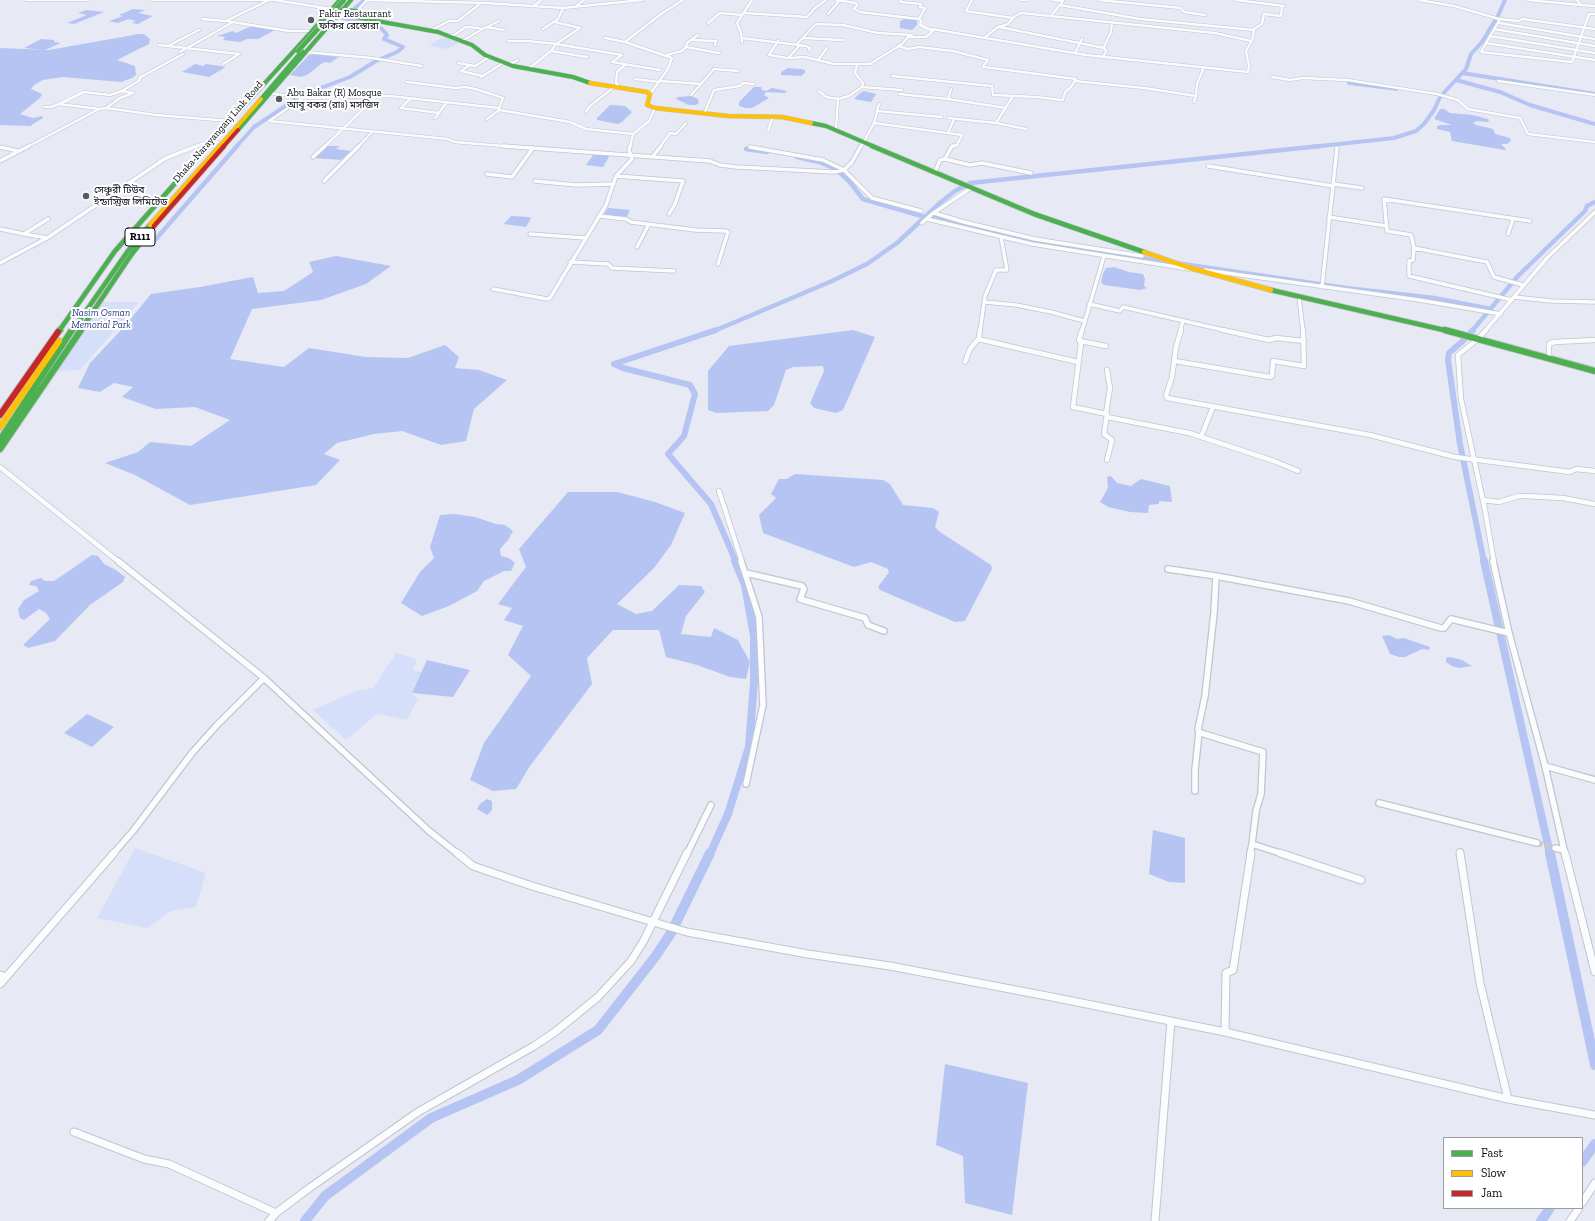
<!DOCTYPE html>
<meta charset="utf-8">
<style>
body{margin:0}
#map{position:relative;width:1595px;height:1221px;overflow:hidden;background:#e7eaf4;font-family:"Zilla Slab",serif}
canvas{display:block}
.legend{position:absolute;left:1443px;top:1137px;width:140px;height:72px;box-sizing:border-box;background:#fff;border:1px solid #9d9ea2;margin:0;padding:5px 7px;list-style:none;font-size:12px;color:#090c16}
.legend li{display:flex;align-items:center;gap:8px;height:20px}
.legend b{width:20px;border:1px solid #9d9ea2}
</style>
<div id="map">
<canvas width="1595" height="1221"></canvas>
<ul class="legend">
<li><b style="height:5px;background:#4caf50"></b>Fast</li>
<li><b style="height:5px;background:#ffc107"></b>Slow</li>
<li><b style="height:5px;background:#c62828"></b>Jam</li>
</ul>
</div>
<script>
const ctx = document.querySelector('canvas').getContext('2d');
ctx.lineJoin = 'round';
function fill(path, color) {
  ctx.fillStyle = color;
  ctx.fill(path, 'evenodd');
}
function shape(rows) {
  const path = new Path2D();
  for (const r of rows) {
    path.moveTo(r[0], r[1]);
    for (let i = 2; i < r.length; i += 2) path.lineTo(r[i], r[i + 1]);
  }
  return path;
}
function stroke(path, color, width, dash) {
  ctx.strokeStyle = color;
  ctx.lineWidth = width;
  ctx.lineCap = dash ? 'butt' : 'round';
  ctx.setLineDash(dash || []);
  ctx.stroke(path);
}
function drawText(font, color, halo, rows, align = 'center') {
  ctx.font = font + ' "Zilla Slab","Noto Sans Bengali",serif';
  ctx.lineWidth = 4;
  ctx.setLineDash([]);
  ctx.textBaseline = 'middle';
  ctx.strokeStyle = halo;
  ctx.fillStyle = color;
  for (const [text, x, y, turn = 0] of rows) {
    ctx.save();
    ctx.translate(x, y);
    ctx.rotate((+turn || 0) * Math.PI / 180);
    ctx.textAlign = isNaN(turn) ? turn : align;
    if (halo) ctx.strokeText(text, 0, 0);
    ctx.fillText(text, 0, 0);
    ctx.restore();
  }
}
const green = shape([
 [449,38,461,42,447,49,429,46,439,39],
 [93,302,139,302,80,370,45,372],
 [396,653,417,659,413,670,422,672,412,693,418,699,407,720,377,714,346,740,313,710,356,691,373,688],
 [135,848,206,873,196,907,171,911,147,928,97,918]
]);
const water = shape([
 [133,9,145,10,138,13,153,16,138,24,132,23,136,21,128,19,118,23,109,21,123,16,119,15],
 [86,10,104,12,74,24,67,23,87,15,78,13],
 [905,19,917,20,917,25,912,30,900,28,900,21],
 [258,26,275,30,258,39,247,39,240,42,223,40,225,37,217,36,233,31,236,33,247,28],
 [139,34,144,34,150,39,149,44,117,60,135,66,136,75,132,78,121,82,63,77,43,80,34,85,31,89,42,94,40,98,20,114,33,118,42,116,43,118,30,126,0,125,0,48,49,50],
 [41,39,54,40,54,42,61,43,45,50,24,48],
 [314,54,339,57,330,63,325,62,321,64,307,75,301,77,290,75,309,55],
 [195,64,203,66,206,64,226,67,209,77,182,72],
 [788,68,801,69,805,70,805,73,801,76,781,75,781,72],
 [1346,81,1397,88,1398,91,1350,85,1348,85],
 [754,87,761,87,762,90,766,91,772,88,787,91,785,93,766,92,764,95,769,98,752,108,746,108,739,106,739,102],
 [864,91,876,94,871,102,854,99,859,94],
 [691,96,698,99,699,103,696,105,689,105,676,99,678,97],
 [610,105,625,106,632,112,622,122,618,124,597,120,597,118],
 [1440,109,1444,109,1450,113,1472,115,1488,119,1489,121,1487,122,1477,121,1473,123,1476,125,1493,129,1495,134,1510,138,1511,141,1507,144,1501,144,1506,149,1505,150,1452,141,1450,132,1437,129,1437,126,1441,125,1452,125,1434,119],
 [328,146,340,146,336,149,351,151,341,160,315,158],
 [597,154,610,155,603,167,586,165,593,155],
 [608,208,630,210,627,217,606,215,604,214],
 [511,216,529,217,531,218,526,227,504,224],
 [336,256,391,266,366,284,321,300,252,309,230,359,284,367,309,348,366,357,408,358,445,345,459,357,455,368,479,370,507,380,474,409,466,441,441,445,402,431,374,434,337,443,324,454,340,460,316,485,190,505,135,475,105,463,138,452,150,442,191,446,230,420,195,407,156,409,122,397,133,387,114,383,100,392,78,388,90,363,123,328,151,294,200,287,253,277,258,293,284,291,313,272,309,262],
 [1114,267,1129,272,1143,274,1145,279,1144,286,1147,288,1140,290,1104,285,1101,282,1103,274,1106,268],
 [853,330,875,337,843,410,836,413,814,408,810,403,824,371,823,366,793,367,786,370,774,405,768,411,716,413,708,410,708,371,729,346],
 [795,474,883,480,890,484,903,505,933,508,939,512,935,527,940,532,991,565,992,569,965,621,955,622,880,590,878,587,889,572,888,569,871,562,854,567,763,533,759,515,776,498,771,494,779,479,787,479],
 [1111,476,1117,483,1131,486,1141,479,1170,486,1172,502,1159,501,1159,504,1149,505,1148,513,1130,512,1108,507,1100,502,1108,488,1107,477],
 [568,492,617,492,655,502,685,513,671,545,654,568,617,604,636,614,652,611,679,585,701,586,705,592,686,616,681,634,711,637,714,628,738,640,750,662,746,679,730,677,697,665,666,657,659,630,613,630,587,658,592,684,530,766,516,789,493,791,470,780,484,743,531,676,508,655,523,626,504,620,512,608,498,604,526,567,519,549],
 [455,514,475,517,496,524,505,525,513,531,508,540,500,549,501,556,509,558,515,563,511,571,504,571,484,581,477,591,449,606,422,616,401,603,420,572,434,558,430,547,440,515],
 [92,555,98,556,104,564,116,570,125,577,123,582,90,605,55,641,28,648,23,645,50,619,46,613,39,609,24,620,20,618,18,609,24,600,39,591,36,586,29,585,31,581,41,578,45,581,54,581],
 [1389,635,1397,639,1404,638,1430,647,1429,650,1422,649,1405,657,1399,657,1390,654,1382,636],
 [1450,657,1462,660,1472,666,1459,668,1452,666,1446,662,1446,658],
 [427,660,470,670,453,697,412,693],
 [87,714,114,727,92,747,64,733],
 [487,799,492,801,492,810,487,815,477,809,480,804],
 [1153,830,1185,838,1185,883,1169,882,1149,874],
 [945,1064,1028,1083,1012,1215,965,1203,963,1156,936,1145]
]);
const canalFar4 = shape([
 [1497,18,1505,0],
 [1462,73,1595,94],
 [1456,80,1500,92,1530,105,1595,124],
 [236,147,254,127,302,95,350,77,376,61,397,52,403,47,384,39,387,35,382,29,360,21,343,18,365,0],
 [1311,147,1394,138,1416,131,1424,124,1434,110,1440,97,1466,69,1471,54,1482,42,1496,19]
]);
const canalFar3 = shape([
 [746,149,767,152],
 [797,157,819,162,836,169,849,181,863,199,925,217],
 [928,214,1015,238,1060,246,1346,288,1434,298,1491,309],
 [155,240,237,146],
 [714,331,832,281,867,264,897,243,941,202,955,191,970,183,1320,146],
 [1472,331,1518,276,1585,211,1587,206,1595,202]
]);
const canalFar2 = shape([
 [1469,334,1473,330],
 [1464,340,1449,353,1448,360,1460,444,1484,562],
 [614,364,716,330],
 [614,364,623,368,690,385,695,394,684,436,668,454,711,504,736,562]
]);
const canalFar1 = shape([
 [1484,561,1550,854],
 [710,854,728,814,749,747,754,682,754,636,745,585,735,561]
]);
const canal = shape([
 [1550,853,1595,1065],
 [1582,1162,1595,1144],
 [305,1221,325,1196,431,1118,518,1080,598,1030,655,957,671,933,710,853],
 [1541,1221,1550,1208]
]);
const streetTunnel = shape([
 [1537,843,1555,848]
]);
const streetFar4 = shape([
 [26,0,87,0],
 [152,0,275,0],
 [269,0,226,21,289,31,312,31],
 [275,0,331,9],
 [900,0,901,2,921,4,920,7,925,8,919,19],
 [972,0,966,11,1013,18],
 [1021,0,1026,0],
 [1099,0,1181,8,1184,12,1205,15],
 [1236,0,1284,6],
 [1419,0,1454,6,1499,19,1519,21,1522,19,1595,29],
 [1528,0,1581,5],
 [1577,0,1581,5,1595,6],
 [1060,5,1140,19,1254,30],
 [534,6,541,0],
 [575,7,584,0],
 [357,11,367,0,486,3,563,8,642,0],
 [744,13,807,17,815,8,826,0],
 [828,14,840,0],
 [1051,16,1063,1,1052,0],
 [202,19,226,21],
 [1500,19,1481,52,1572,62,1589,14,1595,14],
 [708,23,720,13,742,15],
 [1499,23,1595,39],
 [487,27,499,21],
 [999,27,1104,48],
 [543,29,558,19,563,8],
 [932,29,1086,55,1248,72,1249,66,1246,51,1253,38,1254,29,1262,24,1264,14,1281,16,1282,6],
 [1494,29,1595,46],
 [432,30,449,21,458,21,481,3],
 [446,36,454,35,466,27,480,28],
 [1490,36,1595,53],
 [605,38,625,42,672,58,668,69,650,94],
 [742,38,806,46,810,48,809,50],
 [803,38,842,40],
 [984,38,998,27,1008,24,1015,16,1021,13,1215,33,1251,41],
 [692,40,716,41,715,45],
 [462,41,486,27,504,30],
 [508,41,528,41,556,44,622,55,612,62,660,70],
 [778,41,769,55,788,58,805,57,834,64,870,64,902,44,908,37,926,37,933,31,920,25,921,20,919,19,860,12,854,9,857,5,856,3,836,0],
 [625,42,661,14,683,0],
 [742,42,741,33,737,23,752,0],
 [1486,43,1595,60],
 [797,44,816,24,843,25,878,33,912,35],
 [159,45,239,54,223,64],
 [168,46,199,30],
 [686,47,719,53],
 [551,51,556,44,580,28,555,22],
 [180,52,233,22],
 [305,52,372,58,422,66],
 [1075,53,1082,39],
 [667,55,682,51,686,47,687,43,698,35],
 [1103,57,1106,51,1104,47,1111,32,1112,22],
 [788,58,800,45],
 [818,60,827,48],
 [458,63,475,66,489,57],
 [470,65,461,71,483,76],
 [508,65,518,60],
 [527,70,551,51,587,57],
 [892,76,992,86,993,95,1037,97,1061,100,1063,100,1065,92,1071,87,1076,79,984,67,983,66,988,60,953,51,919,47,908,49,898,46],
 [481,77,503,63],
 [1272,77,1290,80,1302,78,1347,80,1437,94,1458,100,1468,109,1520,118,1528,134,1595,142],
 [635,79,659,82],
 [660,81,701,84,714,69,738,71],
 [1075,81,1144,88,1196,96,1194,102],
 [1498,81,1595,95],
 [407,82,455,88,466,87,479,90,503,98,499,108],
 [862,87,902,90],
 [122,91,140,80,139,78,183,54],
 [819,91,826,97,838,99],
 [270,93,303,98,390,96,499,108,499,110,570,122,586,129,633,134,649,121,655,108],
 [899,94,948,99,1006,108],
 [691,95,701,84],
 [1196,96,1197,84,1204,67],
 [303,98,269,121,448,139,454,142,517,147],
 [411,98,401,108,439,113],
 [948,99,951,89],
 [45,107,51,107,59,104],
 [106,108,120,98,133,93],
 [99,109,59,104,84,92,110,95,122,91,133,93],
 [877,111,942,117],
 [586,112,590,106,618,84,616,83,617,72,626,64],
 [704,114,714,90,740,86,743,83,754,84],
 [435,118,447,102],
 [948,118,996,123,1026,129],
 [487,119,499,110],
 [874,123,962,135,957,145,952,147],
 [996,123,1013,96],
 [836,129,838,99,849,96,862,87,863,83,855,73,857,65],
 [768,131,773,116],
 [948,133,954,119],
 [27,147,99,109,106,108,156,115,230,121],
 [195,147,204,143,218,142],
 [324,147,377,96],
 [358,147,372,132],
 [630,147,633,134],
 [660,147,670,133,676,134,686,123],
 [861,147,874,123,879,104]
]);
const streetFar3 = shape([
 [503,146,710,161,720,165,737,167,834,172,844,170,852,162,861,146],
 [0,147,18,151],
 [750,147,823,160,844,170,872,198,921,211],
 [653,156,661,146],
 [313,157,325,146],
 [945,159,970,165,982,163,1031,173],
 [0,161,29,146],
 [1208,166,1333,186],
 [935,172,940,160,945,159,952,146,954,146],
 [487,174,512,177,533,148],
 [616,176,683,181,675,204,669,214],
 [324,181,359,146],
 [535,181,576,185,614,184],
 [1333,184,1362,188],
 [934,213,964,222,1035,239,1142,256],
 [599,216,626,219,631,222,695,230,726,231,728,232,718,264],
 [1329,217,1386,226],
 [927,219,1032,244,1189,269],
 [922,223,932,214,971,188],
 [0,229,24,234,48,219],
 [24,234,47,238,166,158,197,146],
 [530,234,585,238],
 [1508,234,1513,219],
 [637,247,649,224],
 [1414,248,1413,260,1409,261,1409,276,1512,300],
 [570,262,608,264,612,268,674,271],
 [0,263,47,238],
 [1205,270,1419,300,1501,314],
 [1523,285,1494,277,1487,262,1414,248,1411,235,1387,231,1384,199,1530,221],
 [1322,287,1337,148],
 [493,289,547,299,550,298,606,205,616,176,632,159,629,150,630,146],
 [1299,297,1303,331],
 [1514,297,1551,301,1595,302],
 [985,302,1016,305,1051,312,1084,321],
 [1089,304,1120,311,1123,307,1228,331],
 [980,331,985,296,996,270,1007,270,1001,237],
 [1082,331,1104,256],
 [1180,331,1183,321],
 [1485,331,1547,258,1595,212]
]);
const streetFar2 = shape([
 [1082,330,1079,340,1081,343,1073,407,1107,414,1104,434,1112,440,1107,460],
 [1181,330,1176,347,1172,377,1166,395,1167,398,1370,435,1455,457,1570,472,1576,469,1595,471],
 [1223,330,1269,340,1276,338,1304,341],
 [1486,330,1478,339,1458,355,1461,399,1485,510,1494,562],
 [978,339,1078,362],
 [1080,341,1106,346],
 [1549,357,1549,344,1555,342,1595,340],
 [1175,361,1270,377,1272,376,1273,361,1304,366,1303,330],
 [965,362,970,349,979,338,980,330],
 [1106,413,1110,388,1107,370],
 [1107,417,1189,433,1274,461,1298,471],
 [1201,437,1213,407],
 [0,467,119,562],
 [719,491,742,562],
 [1483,500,1499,502,1519,496,1525,496,1563,498,1595,504]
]);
const streetFar1 = shape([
 [118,561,264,678,429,831,458,854],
 [741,561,759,617,763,705,746,784],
 [1493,561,1509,633,1545,766,1565,854],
 [1168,569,1216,576,1349,601,1441,628,1444,628,1451,619,1509,633],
 [746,573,802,586,804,589,800,599,865,618,868,625,884,631],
 [1216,576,1214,613,1205,696,1198,729,1199,732,1204,734,1263,752,1261,794,1256,811,1252,844],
 [1545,766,1595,780],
 [1195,791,1195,770,1199,732],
 [1379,803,1537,843],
 [1555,848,1564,850],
 [1460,852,1460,854],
 [113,854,133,831,192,753,217,725,264,678],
 [687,854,711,805],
 [1250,854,1252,844,1283,854]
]);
const street = shape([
 [457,853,473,866,532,886,687,932,808,954,890,966,1052,997,1225,1032,1508,1099,1595,1115],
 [1280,853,1361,880],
 [1460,853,1480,983,1508,1099],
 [1565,853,1595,972],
 [0,975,6,977],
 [0,984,114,853],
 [1225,1032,1226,973,1233,970,1251,853],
 [74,1132,144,1159,169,1164,276,1213],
 [1582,1203,1595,1183],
 [269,1221,276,1213,308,1189,418,1112,534,1046,555,1032,598,997,631,961,643,942,687,853],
 [1155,1221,1171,1021],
 [1570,1221,1579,1208]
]);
const fastFar2 = shape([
 [331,9,357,11,355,17,438,32,472,45,485,55,513,66,573,77,590,83],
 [261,99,302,51],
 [811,123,826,126,875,147],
 [238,130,351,0],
 [207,147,340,0]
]);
const fastFar1 = shape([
 [872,146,1034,214,1144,252],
 [1271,290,1448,331],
 [59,331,115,251,208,146],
 [72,331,128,251,150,225],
 [80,331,131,255,154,226]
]);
const fast = shape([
 [1445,330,1595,371],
 [58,332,60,330],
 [0,440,72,330],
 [0,449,81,330]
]);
const slowFar2 = shape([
 [590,83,647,92,650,94,647,105,655,108,728,116,782,117,811,123],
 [219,147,261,99]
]);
const slowFar1 = shape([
 [150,225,220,146],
 [1144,252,1187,267,1271,290]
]);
const slow = shape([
 [0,427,59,341]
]);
const jamFar2 = shape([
 [223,147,238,130]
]);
const jamFar1 = shape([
 [154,226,224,146]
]);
const jam = shape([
 [0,415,58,332]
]);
const fastBridge = shape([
 [298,51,344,0]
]);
const markers = [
 [311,20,4,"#575a64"],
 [279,99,4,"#575a64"],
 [86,196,4,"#575a64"]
];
const farPoinames = [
 ["Fakir Restaurant",319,14],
 ["ফকির রেস্তোরা",319,26],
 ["Abu Bakar (R) Mosque",287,93],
 ["আবু বকর (রাঃ) মসজিদ",287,105],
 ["সেঞ্চুরী টিউব",94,190],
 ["ইন্ডাস্ট্রিজ লিমিটেড",94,202]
];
const farStreetnames = [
 ["Dhaka-Narayanganj Link Road",218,132,-49]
];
const farParknames = [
 ["Nasim Osman",101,313],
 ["Memorial Park",101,325]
];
const shields = [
 [140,237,30]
];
const shieldNames = [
 ["R111",140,237]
];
fill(green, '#d6dffa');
fill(water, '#b5c4f3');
stroke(canalFar4, '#b5c4f3', 4);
stroke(canalFar3, '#b5c4f3', 4.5);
stroke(canalFar2, '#b5c4f3', 6);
stroke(canalFar1, '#b5c4f3', 8);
stroke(canal, '#b5c4f3', 10);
stroke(streetTunnel, '#c6c9d3', 5.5, [5.5, 2.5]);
stroke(streetFar4, '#c1c5cf', 3.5);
stroke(streetFar3, '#c1c5cf', 5);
stroke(streetFar2, '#c1c5cf', 6);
stroke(streetFar1, '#c1c5cf', 8);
stroke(street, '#c1c5cf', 9);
stroke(fastFar2, '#c1c5cf', 5);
stroke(fastFar1, '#c1c5cf', 6);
stroke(fast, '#c1c5cf', 8);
stroke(slowFar2, '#c1c5cf', 5);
stroke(slowFar1, '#c1c5cf', 6);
stroke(slow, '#c1c5cf', 8);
stroke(jamFar2, '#c1c5cf', 5);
stroke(jamFar1, '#c1c5cf', 6);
stroke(jam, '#c1c5cf', 8);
stroke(streetFar4, '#fbfcfd', 2.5);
stroke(streetFar3, '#fbfcfd', 3.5);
stroke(streetFar2, '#fbfcfd', 4.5);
stroke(streetFar1, '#fbfcfd', 5.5);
stroke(street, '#fbfcfd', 7);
stroke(fastFar2, '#4caf50', 4);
stroke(fastFar1, '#4caf50', 4.5);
stroke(fast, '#4caf50', 6);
stroke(slowFar2, '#ffc107', 4);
stroke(slowFar1, '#ffc107', 4.5);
stroke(slow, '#ffc107', 6);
stroke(jamFar2, '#c62828', 4);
stroke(jamFar1, '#c62828', 4.5);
stroke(jam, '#c62828', 6);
stroke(fastBridge, '#c1c5cf', 5.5, []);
stroke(fastBridge, '#4caf50', 4.5);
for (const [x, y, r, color] of markers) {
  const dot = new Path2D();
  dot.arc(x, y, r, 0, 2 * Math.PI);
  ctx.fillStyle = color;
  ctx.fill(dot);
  stroke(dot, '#fff', 1.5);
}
drawText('10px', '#090c16', '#fff', farPoinames, 'left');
drawText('10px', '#090c16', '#fff', farStreetnames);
drawText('italic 10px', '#2b3a81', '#fff', farParknames);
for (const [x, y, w] of shields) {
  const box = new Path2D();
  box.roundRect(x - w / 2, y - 9, w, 18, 3);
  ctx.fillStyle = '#fff';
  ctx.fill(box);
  stroke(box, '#090c16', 1);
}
drawText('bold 11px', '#090c16', null, shieldNames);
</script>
